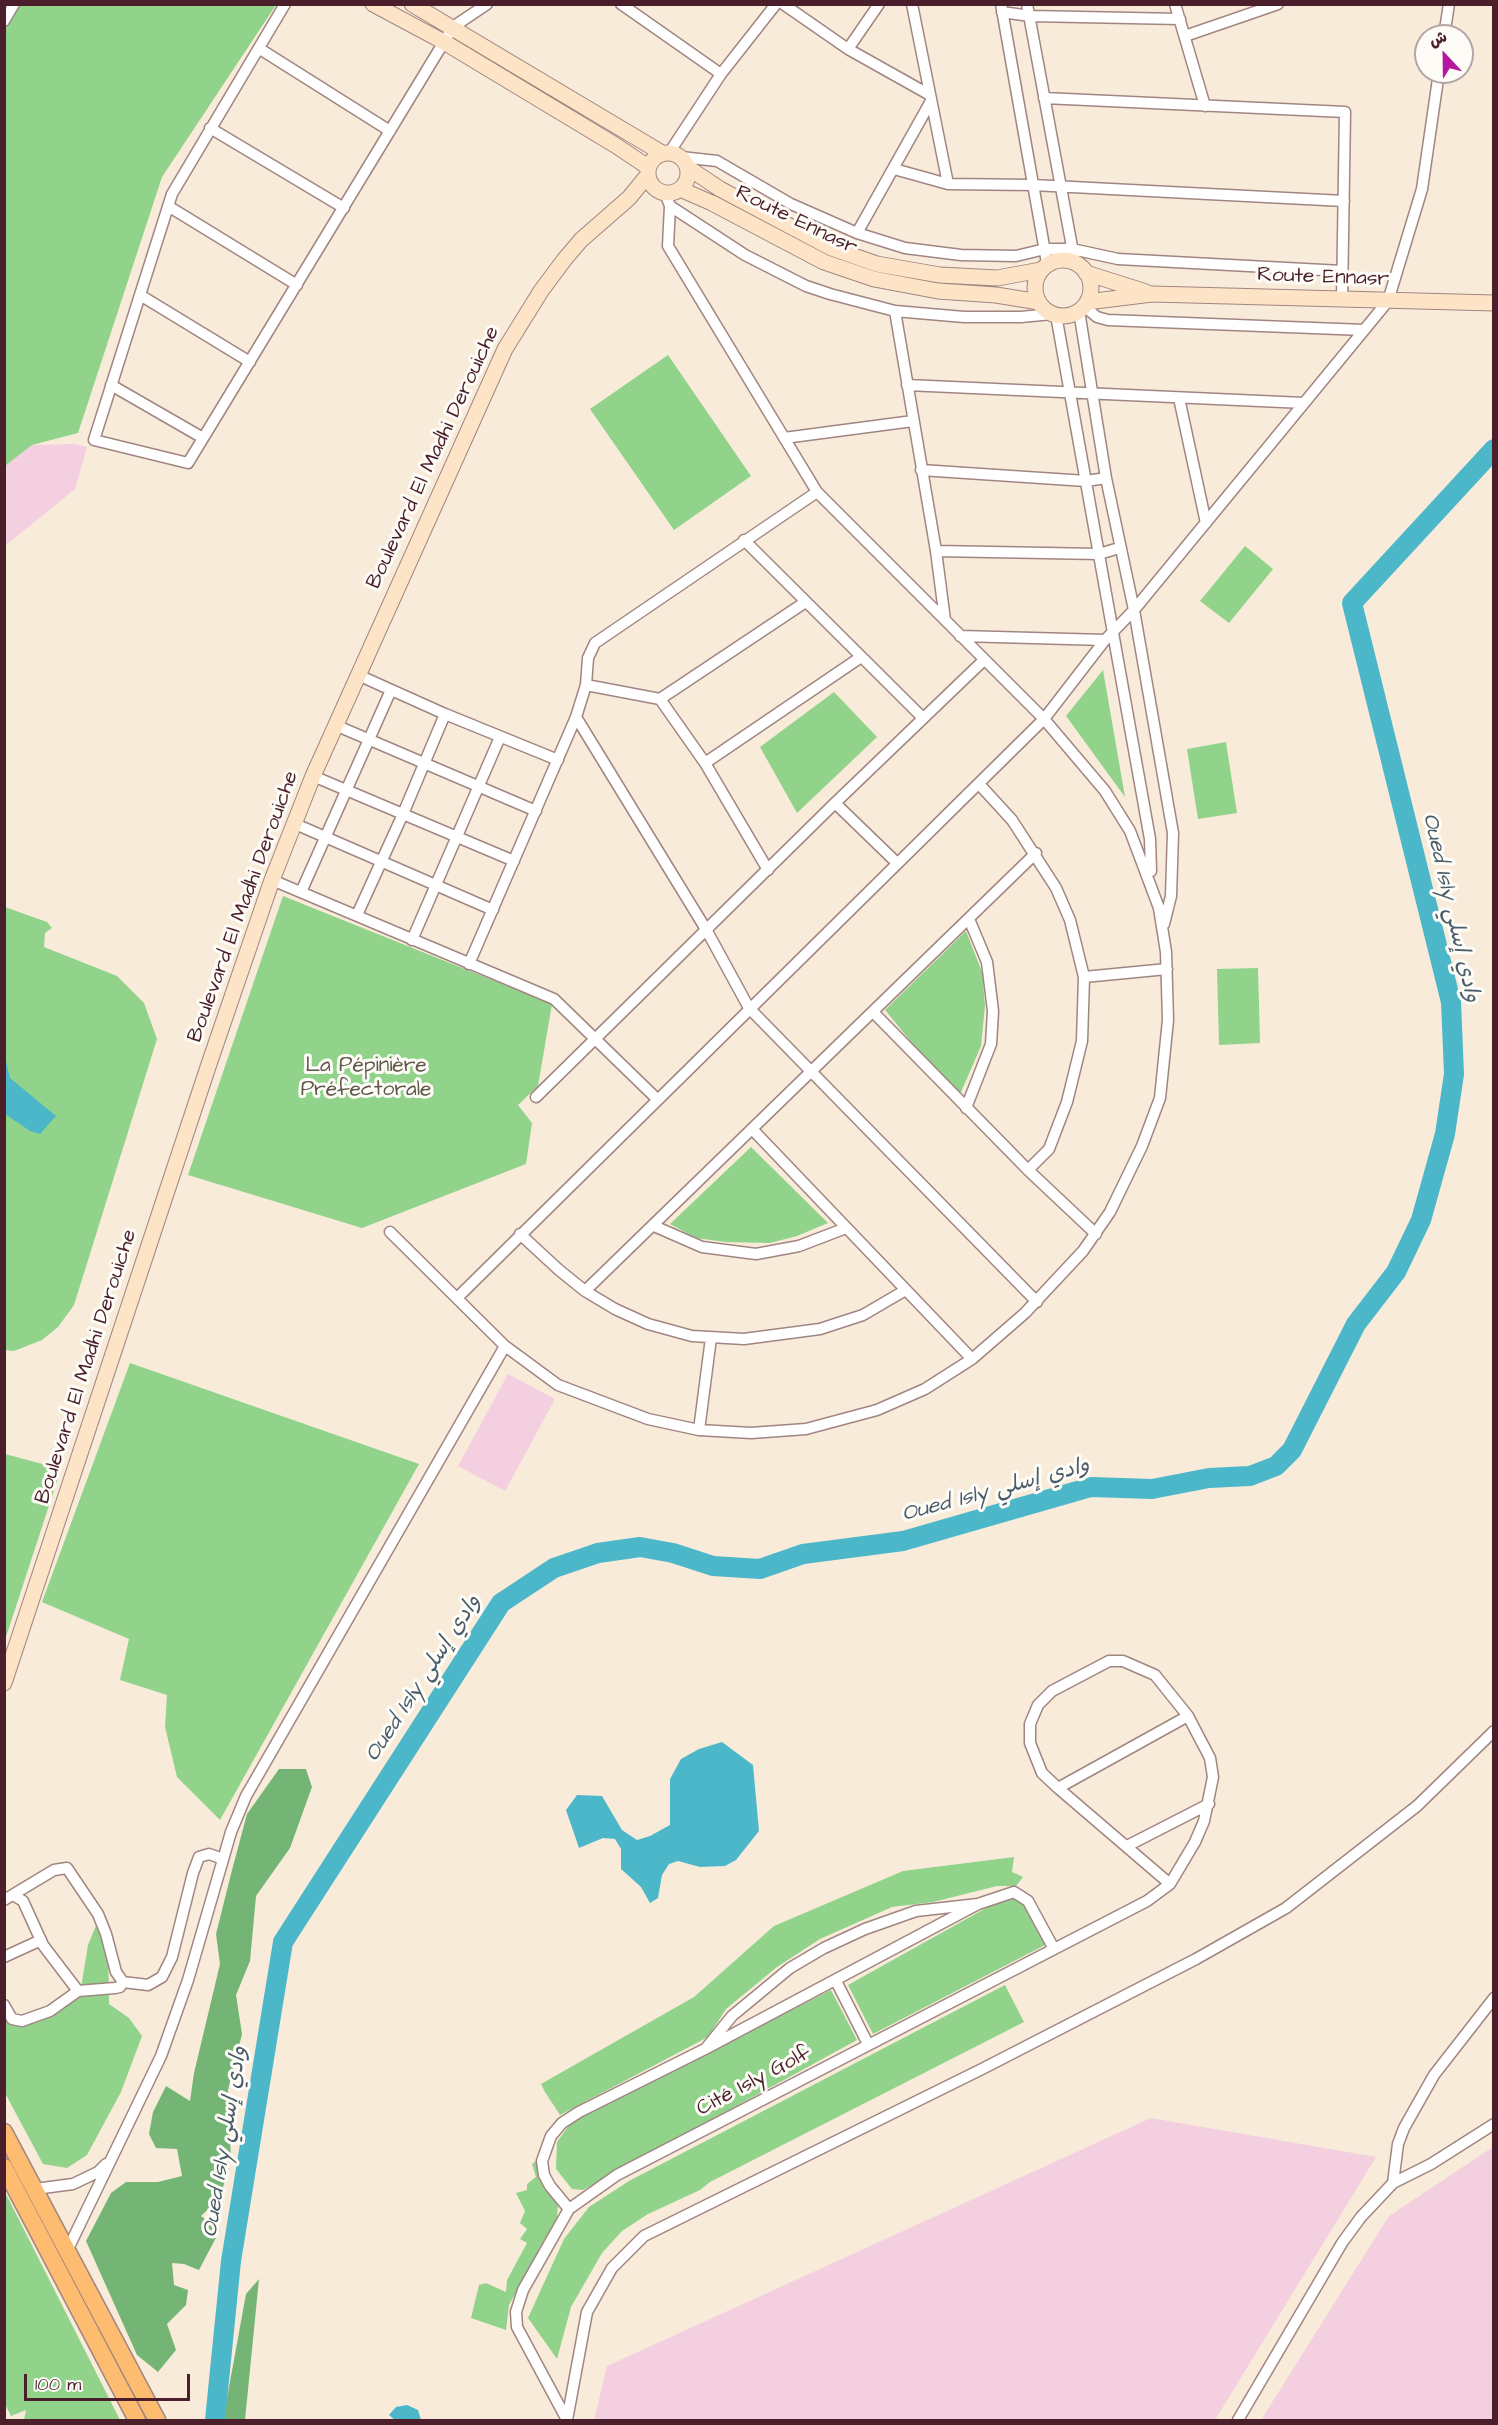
<!DOCTYPE html>
<meta charset="utf-8">
<style>
body{margin:0}
#map{position:relative;width:1498px;height:2425px;overflow:hidden;background:#f8ebda;font-family:"Architects Daughter","Playpen Sans Arabic",sans-serif}
canvas{display:block}
.frame{position:absolute;inset:0;border:6px solid #4a1f2b;pointer-events:none}
.north{position:absolute;left:1414px;top:24px;width:60px;height:60px;box-sizing:border-box;background:#fdfcf7;border:2px solid #b5a4a5;border-radius:50%;rotate:338deg;font-size:16px;font-weight:700;line-height:24px;text-align:center;color:#4a1f2b}
.north::after{content:'';display:block;margin:auto;width:21px;height:27px;background:#b5179e;clip-path:polygon(50% 0,100% 100%,50% 72%,0 100%)}
.scale{position:absolute;left:24px;top:2374px;width:166px;height:27px;box-sizing:border-box;border:3px solid #4a1f2b;border-top:0;padding-left:8px;font-size:18px;line-height:21px;white-space:nowrap;color:#4a1f2b;-webkit-text-stroke:4px #fdfcf7;paint-order:stroke}
</style>
<div id="map">
<canvas width="1498" height="2425"></canvas>
<div class="frame"></div>
<div class="north">ش</div>
<div class="scale">100 m</div>
</div>
<script>
const ctx = document.querySelector('canvas').getContext('2d');
ctx.lineJoin = 'round';
function fill(path, color) {
  ctx.fillStyle = color;
  ctx.fill(path, 'evenodd');
}
function shape(rows) {
  const path = new Path2D();
  for (const r of rows) {
    if (r.length === 3) {
      path.moveTo(r[0] + r[2], r[1]);
      path.arc(r[0], r[1], r[2], 0, 2 * Math.PI);
      continue;
    }
    path.moveTo(r[0], r[1]);
    for (let i = 2; i < r.length; i += 2) path.lineTo(r[i], r[i + 1]);
  }
  return path;
}
function stroke(path, color, width, dash) {
  ctx.strokeStyle = color;
  ctx.lineWidth = width;
  ctx.lineCap = dash ? 'butt' : 'round';
  ctx.setLineDash(dash || []);
  ctx.stroke(path);
}
function drawText(font, color, halo, rows, align = 'center') {
  ctx.font = font + ' "Architects Daughter","Playpen Sans Arabic",sans-serif';
  ctx.lineWidth = 6;
  ctx.setLineDash([]);
  ctx.textBaseline = 'middle';
  ctx.strokeStyle = halo;
  ctx.fillStyle = color;
  for (const [text, x, y, turn = 0] of rows) {
    ctx.save();
    ctx.translate(x, y);
    ctx.rotate((+turn || 0) * Math.PI / 180);
    ctx.textAlign = isNaN(turn) ? turn : align;
    if (halo) ctx.strokeText(text, 0, 0);
    ctx.fillText(text, 0, 0);
    ctx.restore();
  }
}
const built = shape([
 [74,444,87,447,75,489,5,546,5,466,32,445],
 [508,1374,555,1399,505,1491,458,1466],
 [1151,2118,1376,2157,1215,2420,594,2420,607,2366],
 [1493,2147,1493,2420,1261,2420,1389,2216]
]);
const green = shape([
 [5,5,276,5,162,177,78,433,32,445,5,466],
 [668,355,751,476,674,530,590,409],
 [1245,546,1273,569,1229,623,1200,601],
 [1103,670,1125,797,1066,716],
 [834,692,877,737,797,813,760,747],
 [1226,742,1237,813,1198,819,1187,749],
 [283,896,552,1004,538,1086,518,1105,532,1123,526,1164,362,1228,188,1175],
 [5,907,47,922,52,928,45,933,44,947,117,976,144,1003,157,1039,74,1305,58,1327,42,1340,14,1351,5,1350],
 [966,931,982,972,985,1006,981,1046,958,1099,885,1010],
 [1258,968,1260,1043,1219,1045,1217,969],
 [751,1147,828,1223,797,1236,770,1243,726,1242,696,1238,670,1224],
 [130,1363,419,1464,220,1820,177,1777,165,1727,167,1695,120,1680,129,1639,42,1602],
 [5,1454,61,1469,5,1640,4,1454],
 [1014,1857,1012,1872,1023,1877,1016,1886,997,1886,933,1902,892,1907,820,1939,777,1967,726,2009,708,2037,560,2115,545,2092,541,2084,694,1997,774,1926,903,1871],
 [1004,1898,1021,1900,1047,1944,873,2034,848,1985],
 [97,1923,108,1941,109,2004,129,2018,142,2036,121,2092,87,2155,67,2168,43,2164,5,2093,4,2004,21,2023,80,1994,88,1945],
 [1005,1985,1024,2022,710,2182,700,2190,648,2214,622,2231,602,2253,571,2307,557,2359,528,2318,564,2239,589,2207,629,2181],
 [831,1990,857,2040,583,2190,572,2189,556,2169,557,2142,572,2121],
 [539,2159,544,2188,558,2205,557,2218,509,2305,506,2330,471,2318,479,2285,486,2283,506,2292,507,2280,527,2243,520,2239,527,2229,520,2223,525,2211,516,2193,527,2190,527,2184,536,2177,532,2164],
 [4,2192,5,2192,120,2420,24,2420,26,2410,11,2416,4,2402]
]);
const forest = shape([
 [279,1769,306,1769,312,1787,290,1848,256,1896,250,1961,236,1995,242,2034,228,2090,231,2159,220,2198,201,2216,220,2230,199,2270,184,2264,172,2263,174,2285,188,2290,186,2305,167,2324,176,2350,158,2372,137,2355,86,2241,111,2193,126,2182,158,2182,182,2176,177,2149,156,2148,149,2134,153,2112,166,2086,190,2101,194,2073,220,1964,216,1934,231,1874,247,1814],
 [259,2279,245,2420,223,2420,246,2294]
]);
const water = shape([
 [5,1057,10,1078,56,1116,40,1134,30,1131,5,1114],
 [722,1742,753,1765,759,1831,736,1860,725,1866,700,1867,678,1861,669,1864,662,1875,658,1898,650,1903,641,1887,621,1869,621,1849,615,1839,603,1838,579,1848,566,1810,577,1795,602,1796,622,1830,637,1840,650,1836,670,1825,670,1779,681,1759,699,1749],
 [407,2405,418,2410,421,2420,395,2420,389,2415,396,2407]
]);
const river = shape([
 [215,2420,231,2261,283,1942,501,1603,554,1568,598,1553,640,1547,673,1553,713,1566,760,1569,803,1554,903,1541,1091,1487,1152,1489,1209,1478,1250,1476,1276,1466,1292,1450,1356,1324,1396,1272,1421,1220,1445,1134,1454,1074,1451,1002,1352,603,1494,449]
]);
const street = shape([
 [285,4,172,194,94,440,188,463,453,27,487,4],
 [621,4,721,74],
 [783,4,848,49,930,95],
 [912,4,948,184],
 [1001,4,1047,263],
 [1027,4,1075,263],
 [1175,4,1205,106],
 [1002,12,1030,16,1180,19],
 [4,21,14,4],
 [1185,36,1278,4],
 [1444,36,1449,4],
 [260,49,390,131],
 [848,49,879,4],
 [1044,98,1345,112,1342,300],
 [210,128,344,208],
 [669,153,721,74,776,4],
 [681,157,717,161,791,204,857,233,905,248,961,255,1016,256,1045,249,1072,249,1118,259,1342,271],
 [894,169,948,184,1033,185,1344,201],
 [665,193,670,206,745,255,806,286,830,294,895,311,964,317,1021,317,1052,314],
 [168,206,297,285],
 [857,233,931,101],
 [140,295,250,362],
 [1084,306,1097,317,1108,320,1364,330],
 [895,311,936,551,945,620],
 [1079,311,1106,478,1134,610,1173,833,1171,896,1164,924],
 [1056,315,1150,839,1151,871],
 [111,385,203,438],
 [907,385,1304,403],
 [1179,398,1206,523],
 [784,438,913,421],
 [921,470,1086,481,1106,478],
 [744,540,923,718],
 [936,551,1099,554,1119,548],
 [960,636,1105,640],
 [358,675,445,714,558,760],
 [586,685,660,699,705,763,768,870],
 [660,699,804,603],
 [576,717,707,931,749,1008,1037,1302],
 [335,725,536,811],
 [705,763,861,657],
 [313,776,514,861],
 [979,784,1012,820,1056,888,1070,920,1084,977,1082,1041,1067,1102,1049,1149,1028,1170],
 [835,803,897,863],
 [293,823,493,910],
 [272,880,554,999,657,1099],
 [301,892,391,690],
 [357,915,403,814,445,714],
 [412,940,500,737],
 [469,964,576,717,586,685,588,658,595,643,817,492],
 [1084,977,1167,969],
 [873,1012,1028,1170,1096,1234],
 [536,1097,835,803,984,660],
 [966,1108,991,1044,993,1011,987,962,969,919],
 [753,1130,972,1359],
 [654,1226,702,1247,756,1254,799,1246,846,1228],
 [390,1232,505,1346,558,1385,648,1419,699,1430,751,1433,806,1429,877,1410,925,1389,972,1359,1025,1313,1083,1251,1110,1212,1142,1146,1160,1098,1168,1020,1166,952,1159,908,1130,831,1105,791,1044,719,817,492,668,246,670,206],
 [520,1234,559,1270,585,1291,615,1309,648,1324,692,1336,744,1339,820,1329,863,1315,904,1291],
 [585,1291,1036,853],
 [457,1298,1044,719,1105,640,1134,610,1388,301,1422,189,1439,72],
 [699,1430,711,1338],
 [1058,1788,1188,1716],
 [1127,1846,1209,1804],
 [13,1895,23,1901,43,1945,78,1991],
 [4,1900,54,1870,67,1868,98,1914,106,1934,116,1972,123,1982,148,1985,162,1977,172,1957,193,1873,199,1857,209,1854,223,1859],
 [4,1957,41,1940],
 [836,1981,868,2044],
 [4,2005,12,2019,22,2021,50,2011,78,1991,115,1988,120,1987,123,1982],
 [707,2047,732,2016,790,1968,824,1948,865,1929,916,1911,978,1904,1014,1892,1028,1901,1054,1949],
 [1393,2183,1398,2144,1404,2128,1434,2075,1494,1998],
 [35,2189,73,2184,98,2172,106,2164],
 [569,2209,550,2186,544,2175,542,2161,551,2136,562,2123,579,2112,705,2049,978,1904],
 [67,2251,161,2056,188,1980,231,1832,246,1796,505,1346],
 [567,2420,517,2327,516,2312,523,2290,569,2209,617,2175,1147,1901,1170,1884,1195,1842,1204,1821,1213,1777,1210,1758,1188,1716,1155,1675,1123,1661,1109,1661,1052,1691,1038,1705,1030,1724,1030,1743,1042,1773,1058,1788,1170,1884],
 [567,2420,587,2312,612,2268,644,2236,982,2069,1196,1959,1286,1908,1417,1806,1494,1731],
 [1238,2420,1342,2243,1361,2217,1393,2183,1431,2164,1494,2124]
]);
const secondary = shape([
 [373,4,444,42,615,145,648,167],
 [412,4,662,153],
 [668,173,20],
 [687,167,720,189,831,248,877,264,940,275,997,278,1041,270],
 [680,189,712,203,824,262,874,279,938,291,996,295,1039,302],
 [1063,288,28],
 [1086,273,1146,292],
 [1087,302,1152,294,1494,303],
 [4,1683,208,1067,272,880,313,776,505,349,541,291,564,260,581,240,629,198,647,176]
]);
const primary = shape([
 [4,2132,157,2420],
 [4,2167,137,2420]
]);
const streetNames = [
 ["Route Ennasr",796,221,26],
 ["Route Ennasr",1323,278,2],
 ["Boulevard El Madhi Derouiche",434,458,-65],
 ["Boulevard El Madhi Derouiche",244,907,-70],
 ["Boulevard El Madhi Derouiche",87,1367,-72],
 ["Cité Isly Golf",754,2082,-28]
];
const parkNames = [
 ["La Pépinière",366,1067],
 ["Préfectorale",366,1091]
];
const waterNames = [
 ["Oued Isly وادي إسلي",1450,908,77],
 ["Oued Isly وادي إسلي",996,1491,-15],
 ["Oued Isly وادي إسلي",424,1679,-57],
 ["Oued Isly وادي إسلي",226,2142,-81]
];
fill(built, '#f3cfe0');
fill(green, '#91d38a');
fill(forest, '#74b576');
fill(water, '#4cb7c9');
stroke(river, '#4cb7c9', 20);
stroke(street, '#a18582', 13);
stroke(secondary, '#a18582', 17);
stroke(primary, '#a18582', 19);
stroke(street, '#fff', 10);
stroke(secondary, '#fee4c6', 15);
stroke(primary, '#fdbc70', 16);
drawText('21px', '#4a1f2b', '#fdfcf7', streetNames);
drawText('21px', '#5f5548', '#fdfcf7', parkNames);
drawText('italic 22px', '#4b5c6a', '#fdfcf7', waterNames);
</script>
